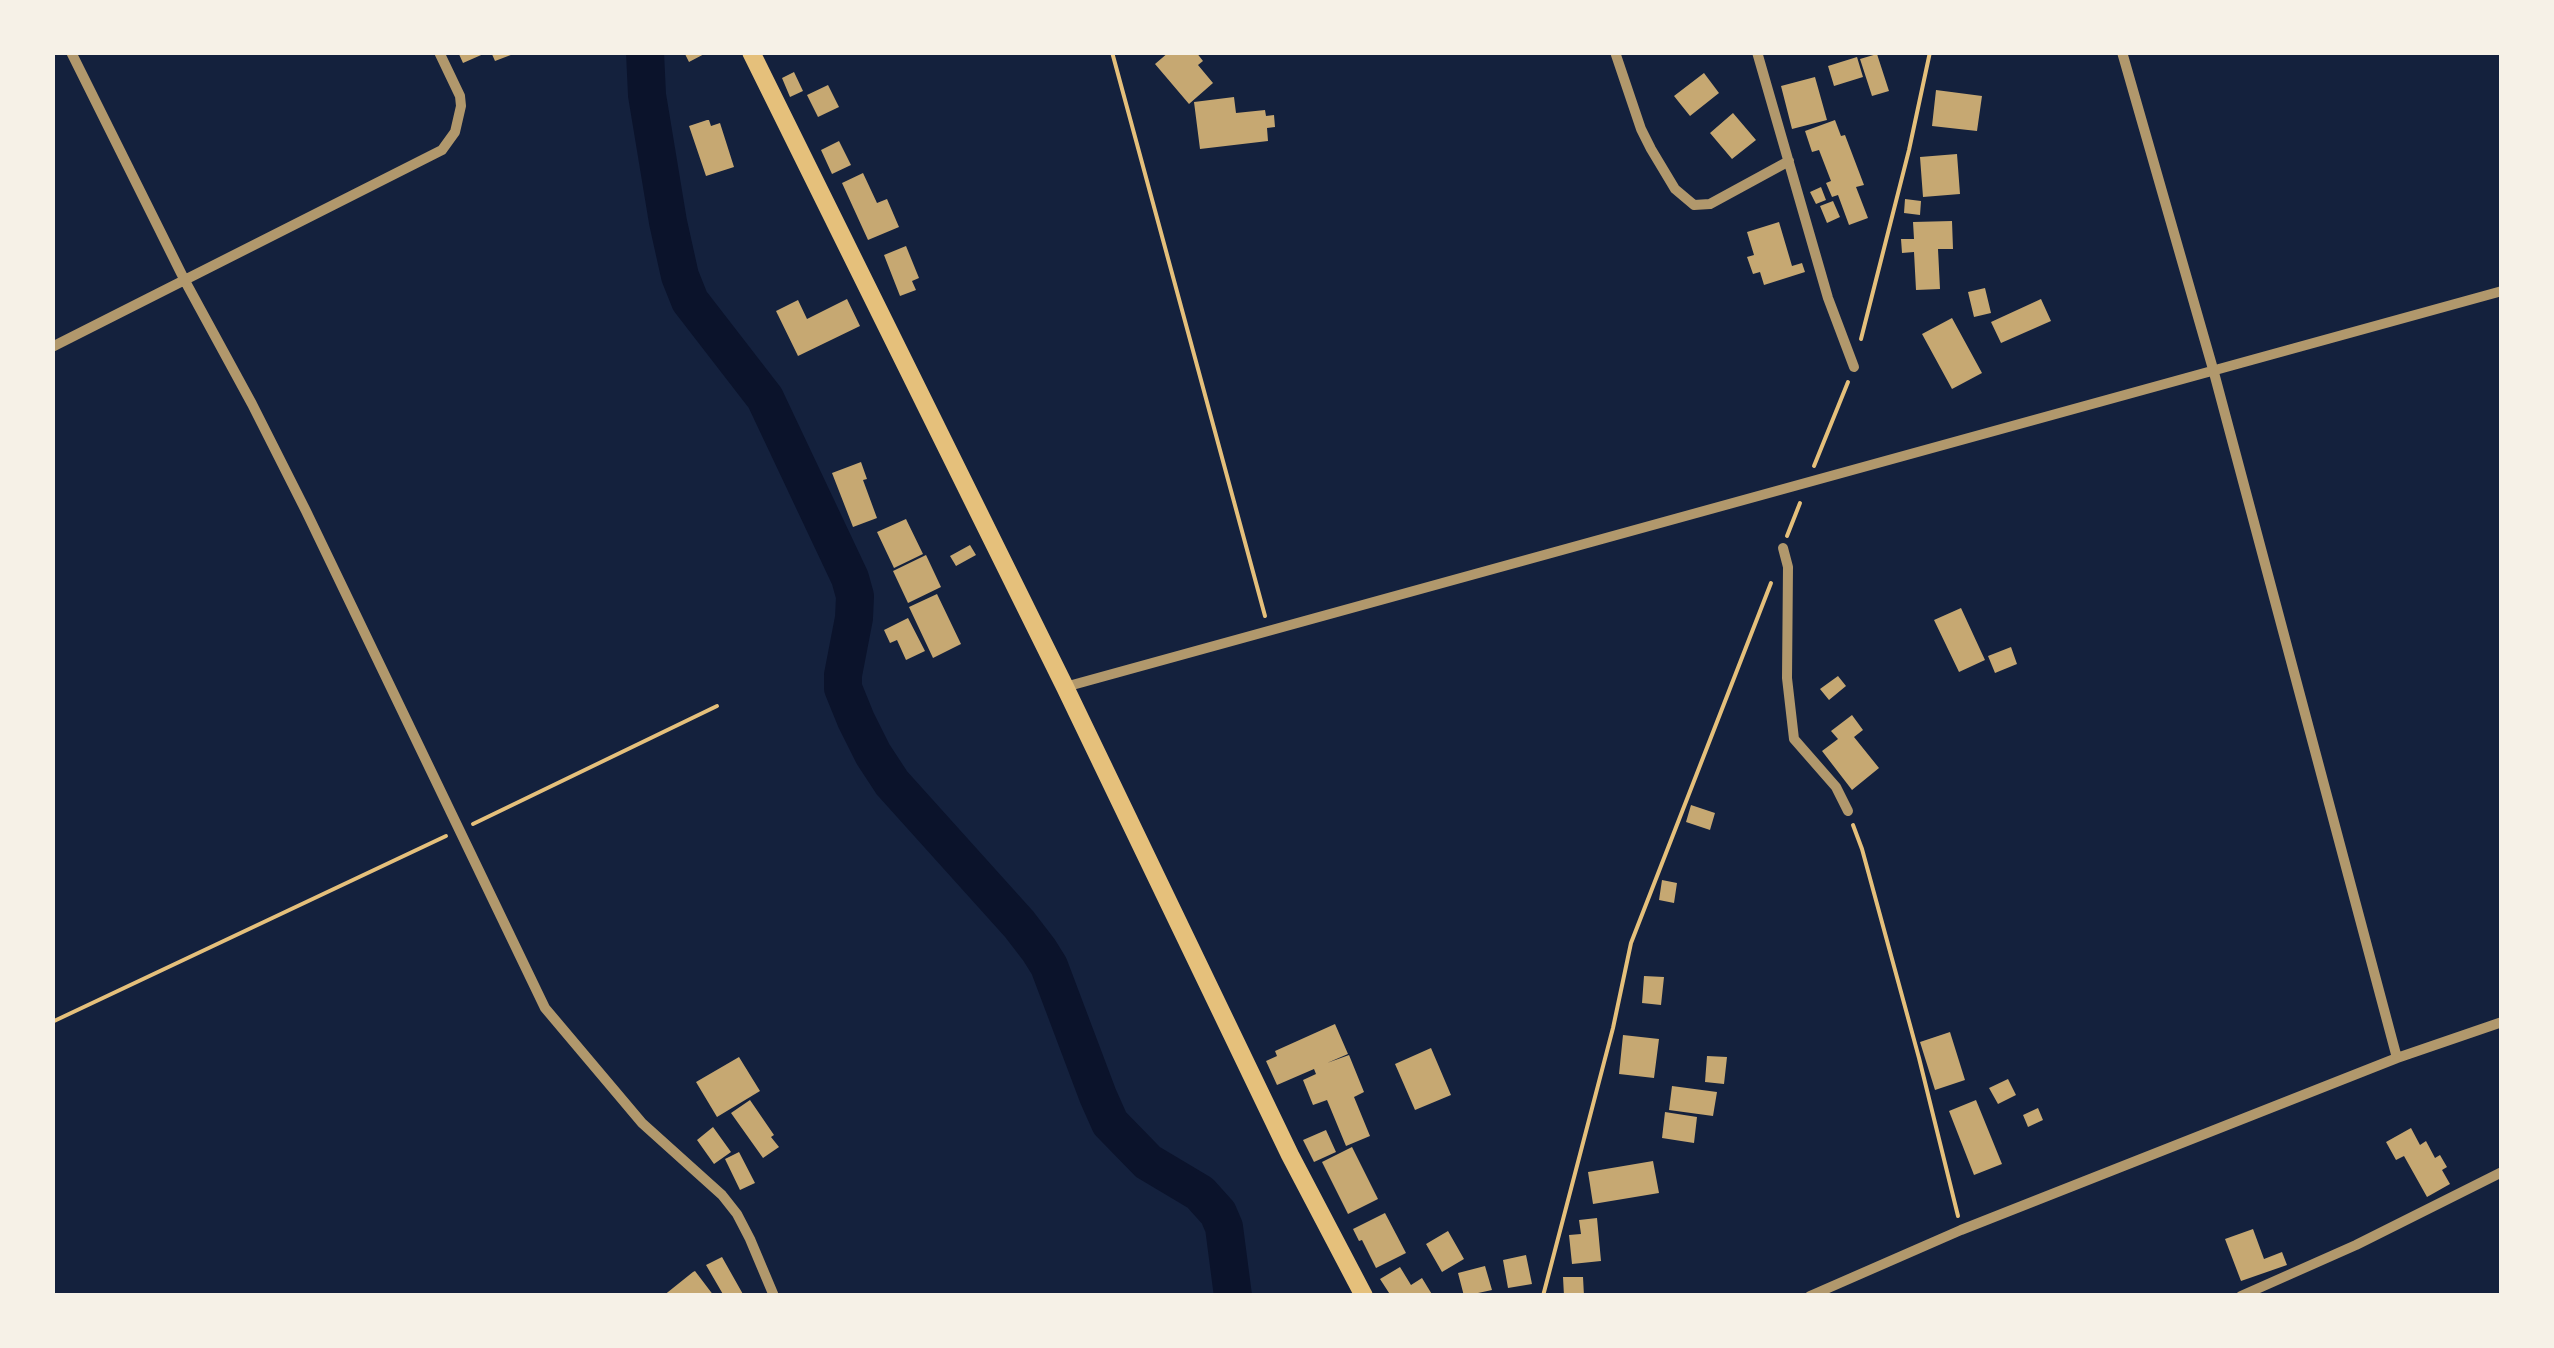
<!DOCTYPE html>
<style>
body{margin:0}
#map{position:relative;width:2554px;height:1348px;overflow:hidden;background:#14213d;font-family:"Archivo Narrow",sans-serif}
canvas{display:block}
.frame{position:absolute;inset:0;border:55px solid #f6f1e7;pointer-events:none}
</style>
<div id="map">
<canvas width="2554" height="1348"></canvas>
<div class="frame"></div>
</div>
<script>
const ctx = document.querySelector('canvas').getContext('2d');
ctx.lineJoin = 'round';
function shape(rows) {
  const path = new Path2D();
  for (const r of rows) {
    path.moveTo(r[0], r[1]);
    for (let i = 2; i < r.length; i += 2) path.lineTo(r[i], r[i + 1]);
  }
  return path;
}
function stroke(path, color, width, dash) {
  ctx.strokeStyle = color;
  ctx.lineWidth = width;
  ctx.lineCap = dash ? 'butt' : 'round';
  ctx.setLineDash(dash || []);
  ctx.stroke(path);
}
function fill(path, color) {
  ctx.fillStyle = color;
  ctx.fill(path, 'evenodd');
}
const river = shape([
 [645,52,647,95,668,222,680,276,690,301,765,398,850,578,855,596,854,618,843,675,843,688,856,720,873,754,892,783,1019,924,1039,950,1049,966,1098,1096,1110,1123,1148,1162,1200,1193,1218,1213,1224,1227,1233,1296]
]);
const building = shape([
 [458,52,488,52,463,63],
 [491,52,516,52,516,53,495,61],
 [684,52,708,52,689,62],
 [1169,52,1196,52,1203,61,1198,65,1213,83,1189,104,1155,64],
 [1877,54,1889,91,1872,96,1860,59],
 [1857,57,1863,77,1834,86,1828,66],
 [794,72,803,91,790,97,782,78],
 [1704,73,1719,93,1690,116,1674,96],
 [1815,77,1827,120,1792,129,1781,86],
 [828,85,839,107,818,117,807,95],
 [1936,90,1982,96,1977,131,1932,126],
 [1234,97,1236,113,1265,110,1266,116,1274,115,1275,127,1267,128,1268,141,1200,149,1194,102],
 [1733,113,1756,140,1732,159,1710,133],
 [707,120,709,120,711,126,720,123,734,167,706,176,689,126],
 [1835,120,1841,136,1845,135,1864,185,1856,187,1868,218,1849,225,1838,195,1832,197,1826,183,1831,181,1819,150,1812,152,1805,131],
 [839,141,851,165,832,174,821,150],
 [1957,154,1960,194,1923,197,1920,157],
 [863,173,877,203,887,199,899,227,868,240,842,183],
 [1821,187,1826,200,1816,204,1810,192],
 [1905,199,1921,201,1920,215,1904,213],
 [1833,201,1840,217,1827,223,1820,206],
 [1952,221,1953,249,1938,249,1940,289,1916,290,1914,252,1902,253,1901,239,1914,239,1913,222],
 [1779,222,1792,266,1802,263,1805,272,1764,285,1760,272,1753,274,1747,257,1754,255,1747,232],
 [906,246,919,278,912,281,916,290,900,296,884,255],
 [1985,288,1991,313,1974,317,1968,292],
 [847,299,860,326,798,356,776,311,798,300,807,319],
 [2041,299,2051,321,2001,343,1991,322],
 [1952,318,1982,373,1952,389,1922,334],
 [861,462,867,479,863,480,877,518,853,527,832,473],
 [906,519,923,554,894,568,877,532],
 [970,545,976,555,956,566,950,556],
 [926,555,941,587,908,603,893,571],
 [937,594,961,644,933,658,909,607],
 [1961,608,1985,660,1959,672,1934,620],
 [908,618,925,651,906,660,897,640,890,643,884,630],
 [2011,647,2017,664,1995,673,1988,656],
 [1838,676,1846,686,1829,700,1820,689],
 [1852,715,1863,730,1854,737,1879,768,1852,790,1822,751,1838,739,1831,731],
 [1691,805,1715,813,1710,830,1686,822],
 [1662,880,1677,883,1674,903,1659,900],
 [1644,976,1664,977,1661,1005,1642,1003],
 [1335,1024,1348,1054,1327,1063,1349,1055,1364,1092,1354,1097,1370,1136,1346,1146,1327,1100,1313,1105,1303,1080,1316,1074,1314,1069,1277,1085,1266,1061,1277,1056,1275,1051],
 [1950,1032,1965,1080,1935,1090,1920,1042],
 [1623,1035,1659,1039,1654,1078,1619,1074],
 [1431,1048,1451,1095,1415,1110,1395,1064],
 [1707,1056,1727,1057,1724,1084,1705,1082],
 [739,1057,760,1091,717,1117,696,1082],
 [2008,1079,2016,1095,1998,1104,1989,1088],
 [1672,1086,1717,1092,1713,1116,1669,1110],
 [750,1100,774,1135,771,1137,779,1147,763,1158,731,1113],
 [1976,1100,2002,1164,1974,1175,1949,1111],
 [2038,1108,2043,1120,2028,1127,2023,1115],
 [1665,1112,1697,1117,1694,1143,1662,1138],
 [713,1127,731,1152,714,1164,697,1140],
 [2411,1128,2420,1145,2426,1141,2435,1158,2440,1155,2447,1167,2442,1170,2450,1184,2427,1197,2404,1156,2396,1160,2386,1142],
 [1326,1130,1336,1152,1314,1162,1303,1140],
 [1352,1147,1378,1199,1348,1214,1322,1162],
 [739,1152,755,1183,740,1190,725,1159],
 [1653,1161,1659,1193,1593,1204,1588,1172],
 [1385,1213,1406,1253,1376,1268,1362,1240,1359,1241,1353,1229],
 [1597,1218,1601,1261,1572,1264,1569,1235,1581,1234,1579,1220],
 [2253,1229,2264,1259,2282,1252,2287,1265,2241,1281,2225,1239],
 [1448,1231,1464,1259,1442,1272,1426,1244],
 [1526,1255,1532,1284,1508,1288,1503,1260],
 [722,1257,744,1296,724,1296,706,1265],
 [1485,1266,1492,1290,1464,1296,1458,1273],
 [1400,1267,1411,1285,1422,1278,1433,1296,1391,1296,1380,1279],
 [695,1271,714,1296,663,1296,693,1272],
 [1563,1277,1583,1277,1584,1296,1564,1296]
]);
const path = shape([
 [1112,52,1265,616],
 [1861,339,1909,150,1930,52],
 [1814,466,1848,382],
 [1787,536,1800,503],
 [473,824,717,706],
 [1853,825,1862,849,1919,1058,1958,1216],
 [52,1022,446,836],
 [1543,1296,1613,1028,1631,943,1771,583]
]);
const minor = shape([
 [71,52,185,281,252,404,306,511,545,1008,642,1123,722,1195,737,1214,750,1239,774,1296],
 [1615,52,1641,129,1651,149,1675,189,1694,205,1710,204,1789,161],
 [1757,52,1828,298,1854,367],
 [2122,52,2213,369,2397,1058],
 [52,347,442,150,455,132,461,106,460,96,439,52],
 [1783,548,1788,567,1787,678,1794,739,1836,787,1848,811],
 [1065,687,2502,291],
 [1810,1296,1961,1230,2397,1058,2502,1022],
 [2241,1296,2356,1245,2502,1172]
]);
const primary = shape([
 [751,52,1065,687,1290,1155,1364,1296]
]);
stroke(river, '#0b132b', 38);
fill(building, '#c6a872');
stroke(path, '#e5c07b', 4);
stroke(minor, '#b1986c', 10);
stroke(primary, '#e5c07b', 18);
</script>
